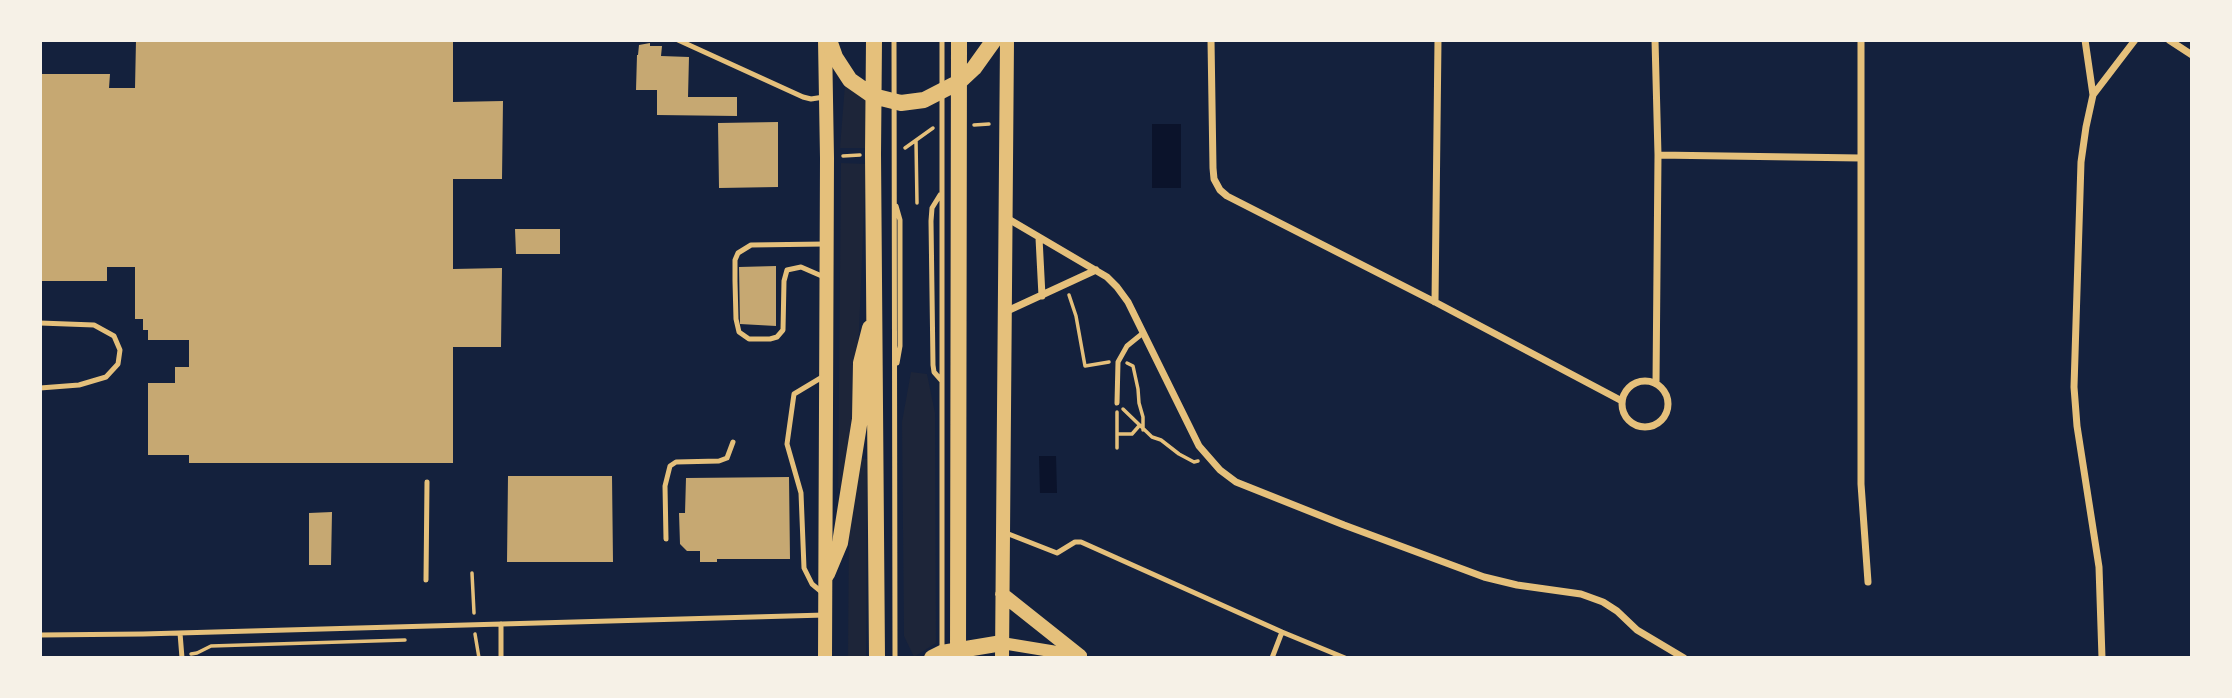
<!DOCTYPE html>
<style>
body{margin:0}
#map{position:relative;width:2232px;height:698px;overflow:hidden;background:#14213d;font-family:"Zilla Slab",serif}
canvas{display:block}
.frame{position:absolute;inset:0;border:42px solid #f6f1e7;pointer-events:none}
</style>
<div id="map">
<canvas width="2232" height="698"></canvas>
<div class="frame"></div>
</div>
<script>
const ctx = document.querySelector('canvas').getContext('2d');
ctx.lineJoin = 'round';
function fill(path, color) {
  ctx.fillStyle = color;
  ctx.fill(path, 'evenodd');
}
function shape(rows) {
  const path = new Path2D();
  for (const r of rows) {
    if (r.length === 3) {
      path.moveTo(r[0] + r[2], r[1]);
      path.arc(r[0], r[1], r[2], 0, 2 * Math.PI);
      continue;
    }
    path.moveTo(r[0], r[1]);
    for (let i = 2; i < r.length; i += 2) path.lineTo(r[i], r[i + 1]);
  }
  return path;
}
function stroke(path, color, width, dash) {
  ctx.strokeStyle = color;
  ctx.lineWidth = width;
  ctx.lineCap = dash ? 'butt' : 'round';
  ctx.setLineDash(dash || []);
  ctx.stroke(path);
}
const green = shape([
 [845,84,867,99,867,148,840,148],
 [841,163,866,164,855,426,843,490,838,488],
 [911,372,927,374,935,413,936,643,914,657,904,636,902,422],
 [860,458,867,459,866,658,848,658,849,525]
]);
const water = shape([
 [1152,124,1181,124,1181,188,1152,188],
 [1039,456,1056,456,1057,493,1040,493]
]);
const building = shape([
 [136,40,453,40,453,102,503,101,502,179,453,179,453,269,502,268,501,347,453,347,453,463,189,463,189,455,148,455,148,383,175,383,175,367,189,367,189,340,148,340,148,330,143,330,143,319,135,319,135,267,107,267,107,281,40,281,40,74,110,74,109,88,135,88],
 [650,43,650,46,662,46,661,56,689,57,688,97,737,97,737,116,657,115,657,90,636,90,637,55,638,55,639,45],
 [778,122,778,187,719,188,718,123],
 [515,229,560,229,560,254,516,254],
 [776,266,776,326,740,324,739,267],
 [508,476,612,476,613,562,507,562],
 [789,477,790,559,717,559,717,562,700,562,700,551,687,551,680,544,679,513,685,513,686,478],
 [332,512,331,565,309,565,309,513]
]);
const path = shape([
 [974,125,989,124],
 [916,141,917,203],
 [905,148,933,128],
 [843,156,860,155],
 [1069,295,1076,316,1085,366,1109,362],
 [1127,363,1133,366,1138,389,1139,403,1143,417,1143,430],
 [1123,409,1152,437,1161,440,1179,454,1194,462,1198,461],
 [1117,412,1117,448],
 [1117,434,1132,434,1139,426],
 [472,573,474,613],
 [475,634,479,658],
 [191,654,197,653,211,646,405,640]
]);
const service = shape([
 [678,40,803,97,811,99,824,97],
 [894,40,895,658],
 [940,195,932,208,931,221,933,365,934,372,941,380],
 [896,206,900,220,900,346,897,363],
 [824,277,801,267,787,270,784,281,783,330,777,337,770,339,749,339,739,332,736,319,735,281,735,260,738,253,751,245,825,244],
 [40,323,94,325,114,336,120,350,118,364,106,377,79,385,40,388],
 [1117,403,1118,362,1127,346,1143,333],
 [1006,533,1057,553,1075,542,1081,542,1282,632,1345,658],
 [666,539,665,486,670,466,676,462,719,461,727,458,733,442],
 [426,580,427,482],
 [824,594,812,584,804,568,801,493,787,444,794,394,824,376],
 [180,633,182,658],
 [40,635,143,634,825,615],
 [942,650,942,40],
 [501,658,501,624],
 [1272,658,1282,632]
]);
const minor = shape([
 [1211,40,1213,168,1214,179,1220,190,1227,196,1435,302,1622,401],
 [1655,40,1658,155,1656,383],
 [1861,40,1861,484,1868,582],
 [2085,40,2093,95,2086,127,2081,162,2074,387,2077,426,2099,567,2102,658],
 [2169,40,2192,55],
 [2093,95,2135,40],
 [1658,155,1860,158],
 [1005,217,1107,277,1117,287,1128,302,1199,446,1220,470,1236,482,1344,525,1484,577,1517,585,1581,594,1603,602,1617,611,1637,630,1684,658],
 [1039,238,1042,296],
 [1435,302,1438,40],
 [1005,312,1096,270],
 [1645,404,23]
]);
const tertiary = shape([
 [1002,643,1081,656]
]);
const secondary = shape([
 [825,40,827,158,825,658],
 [1002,594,1080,656],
 [1002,658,1007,40]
]);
const trunk = shape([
 [829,40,835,57,850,80,873,96,901,103,924,100,959,82,974,68,994,40],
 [874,40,873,154,877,658],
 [827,574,840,543,860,419,861,363,870,328],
 [932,658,942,653,1002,643],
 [958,658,959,40]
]);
fill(green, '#1d2539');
fill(water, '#0b132b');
fill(building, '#c6a872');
stroke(path, '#e5c07b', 3.5);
stroke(service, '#e5c07b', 5);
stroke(minor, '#e5c07b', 7);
stroke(tertiary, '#e5c07b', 12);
stroke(secondary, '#e5c07b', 14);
stroke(trunk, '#e5c07b', 16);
</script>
